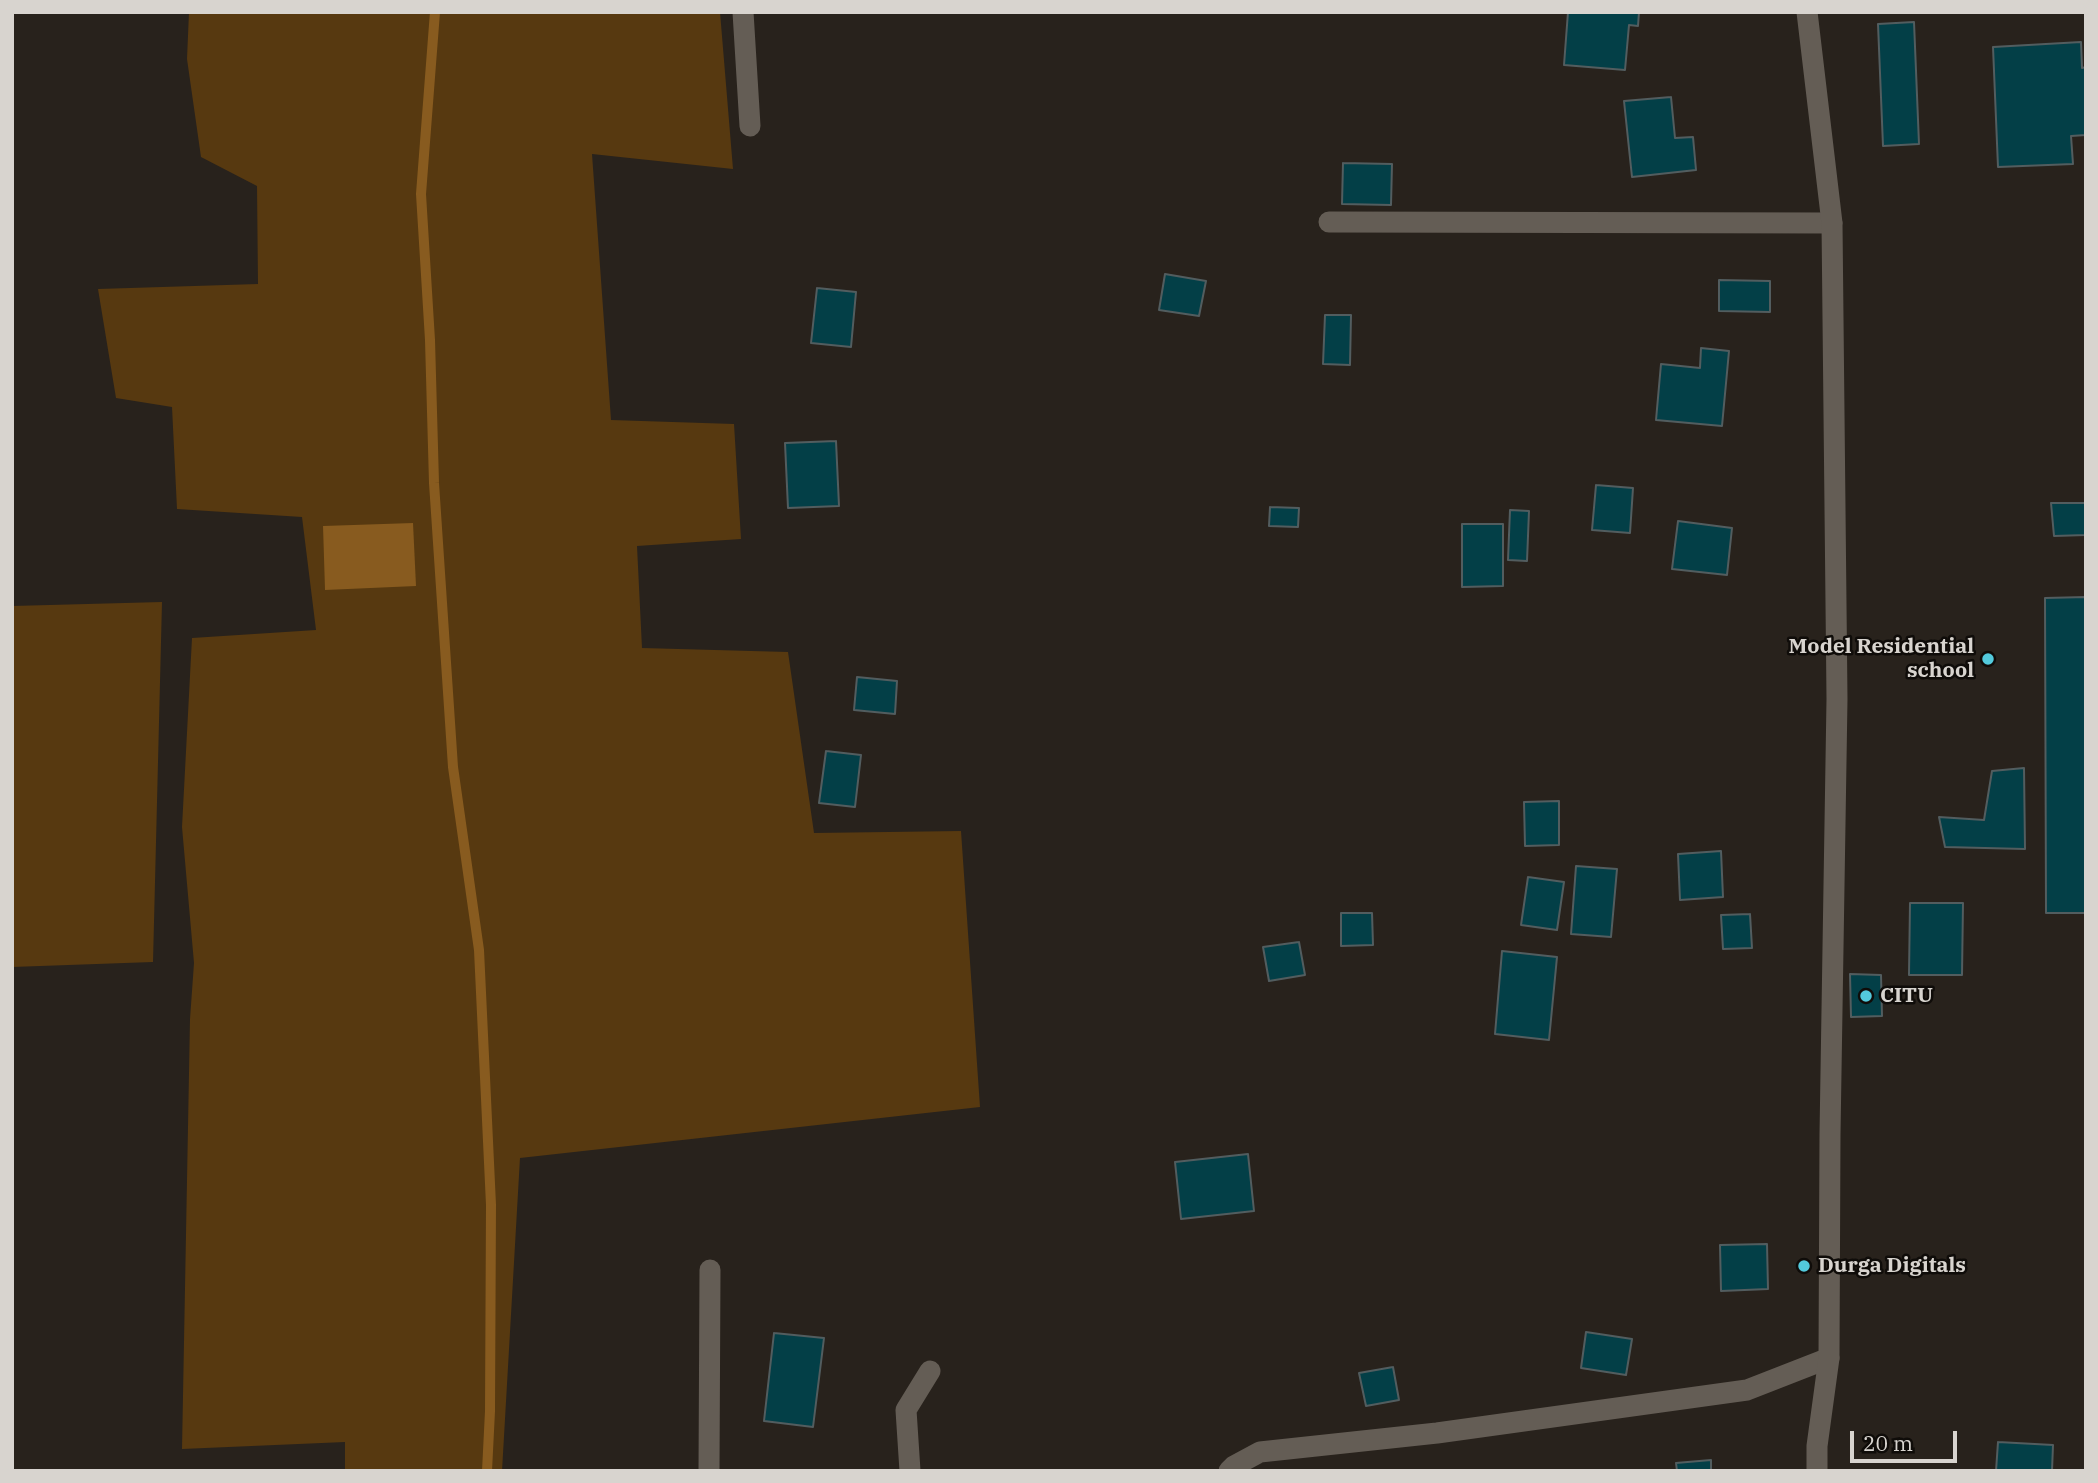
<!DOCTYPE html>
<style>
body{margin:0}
#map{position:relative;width:2098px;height:1483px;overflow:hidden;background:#28221c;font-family:"IBM Plex Serif",serif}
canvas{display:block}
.frame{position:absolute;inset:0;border:14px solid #d8d4cf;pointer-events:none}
.scale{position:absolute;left:1850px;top:1431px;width:107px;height:32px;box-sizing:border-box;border:4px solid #d8d4cf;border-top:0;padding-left:9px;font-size:21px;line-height:24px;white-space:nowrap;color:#d8d4cf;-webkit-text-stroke:5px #0f0c09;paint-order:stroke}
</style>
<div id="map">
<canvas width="2098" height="1483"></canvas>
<div class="frame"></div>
<div class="scale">20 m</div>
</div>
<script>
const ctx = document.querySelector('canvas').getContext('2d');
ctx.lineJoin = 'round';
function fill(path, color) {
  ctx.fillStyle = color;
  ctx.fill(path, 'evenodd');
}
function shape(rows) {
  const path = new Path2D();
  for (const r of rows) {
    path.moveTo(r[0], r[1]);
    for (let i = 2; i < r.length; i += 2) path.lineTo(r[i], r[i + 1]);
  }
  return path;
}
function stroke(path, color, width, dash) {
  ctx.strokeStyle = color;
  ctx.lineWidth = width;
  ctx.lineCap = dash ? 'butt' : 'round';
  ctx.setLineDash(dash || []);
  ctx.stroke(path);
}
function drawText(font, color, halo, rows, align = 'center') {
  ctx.font = font + ' "IBM Plex Serif",serif';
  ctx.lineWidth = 5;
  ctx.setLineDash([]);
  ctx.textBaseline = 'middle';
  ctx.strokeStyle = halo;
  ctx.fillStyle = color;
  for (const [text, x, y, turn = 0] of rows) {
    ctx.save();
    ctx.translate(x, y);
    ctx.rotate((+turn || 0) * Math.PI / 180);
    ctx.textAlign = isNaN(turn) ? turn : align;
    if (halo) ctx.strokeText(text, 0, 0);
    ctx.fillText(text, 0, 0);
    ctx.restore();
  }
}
const green = shape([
 [189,12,720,12,733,169,592,154,611,420,734,424,741,539,637,546,642,648,788,652,814,833,961,831,980,1107,520,1158,502,1471,345,1471,345,1442,182,1449,190,1019,194,963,182,827,192,638,316,630,302,517,177,509,172,407,116,398,98,289,258,284,257,186,201,157,187,59],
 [162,602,153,962,12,967,12,606]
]);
const water = shape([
 [413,523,416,586,325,590,323,526]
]);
const stream = shape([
 [435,12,421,194,430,340,434,483,453,767,479,950,491,1205,490,1411,487,1471]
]);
const building = shape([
 [1568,12,1639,12,1638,26,1629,25,1625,70,1564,65,1568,12],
 [1914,22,1919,144,1883,146,1878,24,1914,22],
 [2081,42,2082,68,2086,67,2086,135,2071,136,2073,164,1998,167,1993,47,2081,42],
 [1671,97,1675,138,1693,137,1696,170,1632,177,1624,101,1671,97],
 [1343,163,1392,164,1391,205,1342,204,1343,163],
 [1165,274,1206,281,1199,316,1159,310,1165,274],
 [1719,280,1770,281,1770,312,1719,311,1719,280],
 [817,288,856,292,851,347,811,343,817,288],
 [1325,315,1351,315,1350,365,1323,364,1325,315],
 [1701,348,1729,351,1722,426,1656,420,1661,364,1700,368,1701,348],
 [836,441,839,506,788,508,785,443,836,441],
 [1596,485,1633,488,1630,533,1592,530,1596,485],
 [2051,503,2086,503,2086,535,2054,536,2051,503],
 [1270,507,1299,508,1298,527,1269,526,1270,507],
 [1510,510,1529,511,1527,561,1508,560,1510,510],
 [1678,521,1732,528,1727,575,1672,569,1678,521],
 [1462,524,1503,524,1503,586,1462,587,1462,524],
 [2086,597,2086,913,2046,913,2045,598,2086,597],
 [857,677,897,681,895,714,854,710,857,677],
 [826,751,861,755,855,807,819,803,826,751],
 [2024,768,2025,849,1945,847,1939,817,1984,820,1992,771,2024,768],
 [1559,801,1559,845,1525,846,1524,802,1559,801],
 [1721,851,1723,897,1680,900,1678,854,1721,851],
 [1576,866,1617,869,1611,937,1571,934,1576,866],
 [1528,877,1564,882,1557,930,1521,925,1528,877],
 [1910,903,1963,903,1962,975,1909,975,1910,903],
 [1341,913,1372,913,1373,945,1341,946,1341,913],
 [1750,914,1752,948,1723,949,1721,915,1750,914],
 [1299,942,1305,975,1269,981,1263,947,1299,942],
 [1502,951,1557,957,1549,1040,1495,1034,1502,951],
 [1850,974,1881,975,1882,1016,1851,1017,1850,974],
 [1248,1154,1254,1211,1181,1219,1175,1162,1248,1154],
 [1767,1244,1768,1289,1721,1291,1720,1245,1767,1244],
 [1586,1332,1632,1339,1626,1375,1581,1368,1586,1332],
 [774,1333,824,1338,813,1427,764,1421,774,1333],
 [1393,1367,1399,1400,1366,1406,1359,1373,1393,1367],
 [1998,1442,2053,1445,2052,1471,1996,1471,1998,1442],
 [1711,1460,1711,1471,1677,1471,1676,1463,1711,1460]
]);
const street = shape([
 [743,12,750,126],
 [1329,222,1832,223],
 [709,1471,710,1270],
 [910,1471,906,1410,930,1371],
 [1229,1471,1234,1466,1260,1452,1437,1433,1747,1390,1829,1358]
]);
const secondary = shape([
 [1807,12,1832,223,1837,699,1830,1134,1829,1358,1817,1446,1817,1471]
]);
const markers = [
 [1988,659,7,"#53cadc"],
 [1866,996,7,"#53cadc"],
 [1804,1266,7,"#53cadc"]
];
const poiNames = [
 ["Model Residential",1974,647,"right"],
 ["school",1974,671,"right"],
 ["CITU",1880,996],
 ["Durga Digitals",1818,1266]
];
fill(green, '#573910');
fill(water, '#885b1f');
stroke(stream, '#885b1f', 10);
fill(building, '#033f47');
stroke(building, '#525d5f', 2);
stroke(street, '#645d55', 21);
stroke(secondary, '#645d55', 21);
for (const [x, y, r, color] of markers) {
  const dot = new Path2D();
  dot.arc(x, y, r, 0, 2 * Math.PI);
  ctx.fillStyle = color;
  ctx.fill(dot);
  stroke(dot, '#0f0c09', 2.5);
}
drawText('bold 21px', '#d8d4cf', '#0f0c09', poiNames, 'left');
</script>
